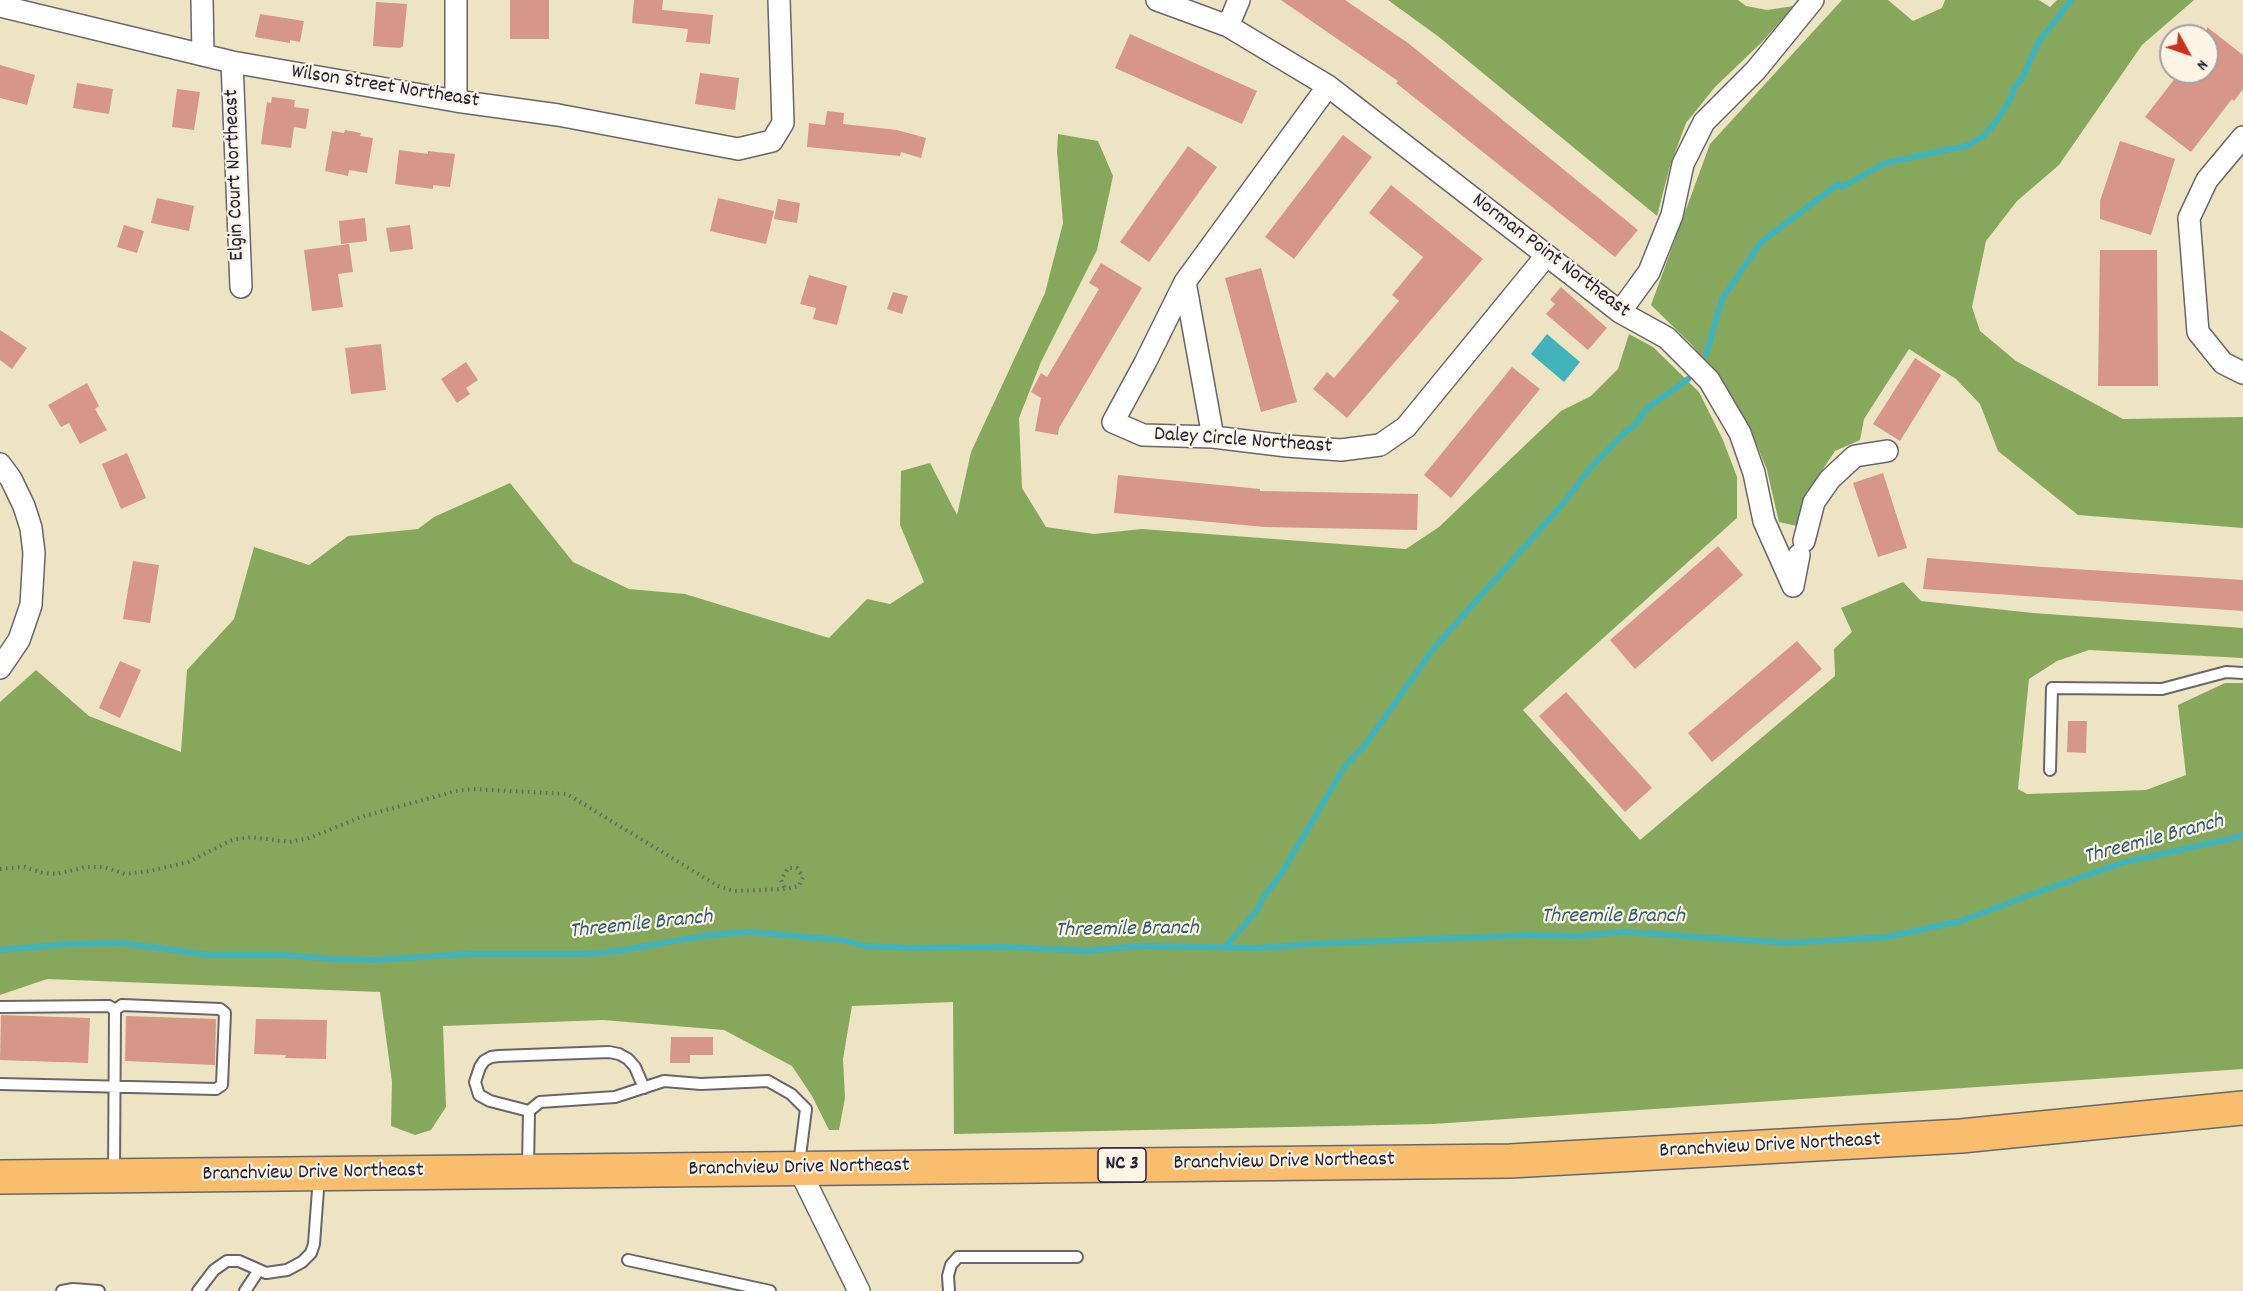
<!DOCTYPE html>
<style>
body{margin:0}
#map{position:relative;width:2243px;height:1291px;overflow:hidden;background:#ece4c3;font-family:Dekko,sans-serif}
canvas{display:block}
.north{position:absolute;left:2159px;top:24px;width:60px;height:60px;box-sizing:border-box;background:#fcf5e5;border:2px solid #a5a1a1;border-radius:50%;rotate:130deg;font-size:16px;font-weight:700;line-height:24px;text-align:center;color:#22223b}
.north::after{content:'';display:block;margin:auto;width:21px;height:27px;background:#c8321e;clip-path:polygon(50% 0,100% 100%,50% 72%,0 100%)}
</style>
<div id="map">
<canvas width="2243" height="1291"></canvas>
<div class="north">N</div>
</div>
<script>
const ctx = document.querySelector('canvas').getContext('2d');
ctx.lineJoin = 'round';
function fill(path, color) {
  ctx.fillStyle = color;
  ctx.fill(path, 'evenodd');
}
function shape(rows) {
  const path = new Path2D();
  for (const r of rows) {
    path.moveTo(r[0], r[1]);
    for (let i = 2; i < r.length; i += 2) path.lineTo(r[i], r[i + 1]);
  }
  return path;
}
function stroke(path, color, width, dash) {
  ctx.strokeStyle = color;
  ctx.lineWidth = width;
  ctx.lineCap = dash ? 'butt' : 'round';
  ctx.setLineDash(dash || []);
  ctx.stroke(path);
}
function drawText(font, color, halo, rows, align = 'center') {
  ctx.font = font + ' Dekko,sans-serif';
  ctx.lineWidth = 4.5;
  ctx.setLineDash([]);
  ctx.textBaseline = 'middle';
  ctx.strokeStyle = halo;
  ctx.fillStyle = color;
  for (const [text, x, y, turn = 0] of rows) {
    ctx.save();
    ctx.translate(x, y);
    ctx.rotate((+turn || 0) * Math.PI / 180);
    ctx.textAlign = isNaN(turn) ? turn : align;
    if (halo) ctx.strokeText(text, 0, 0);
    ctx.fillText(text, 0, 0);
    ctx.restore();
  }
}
const forest = shape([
 [1388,0,1738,0,1746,6,1767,10,1794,6,1761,43,1715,87,1686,123,1670,166,1657,216,1439,37],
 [1842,0,1888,0,1913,21,1942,8,1945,0,2039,0,2050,7,2057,0,2194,0,2142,45,2059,165,2017,201,1986,241,1972,307,1980,331,2016,361,2123,419,2243,417,2243,528,2078,515,1998,451,1980,404,1956,379,1909,349,1864,419,1860,440,1835,451,1809,490,1797,526,1779,522,1767,470,1754,438,1734,401,1693,346,1651,305,1710,144],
 [1058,134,1098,141,1113,176,1097,250,1041,362,1019,418,1022,488,1046,527,1094,534,1142,529,1406,549,1439,527,1561,411,1591,396,1618,369,1629,334,1653,347,1699,392,1723,440,1737,477,1737,518,1523,710,1640,840,1835,676,1834,649,1852,632,1841,608,1903,582,1921,601,2033,613,2243,628,2243,658,2089,650,2057,661,2029,679,2018,789,2027,794,2146,790,2186,775,2178,705,2225,683,2243,683,2243,1069,1433,1124,954,1134,953,1002,852,1006,843,1059,845,1098,839,1130,829,1130,812,1096,792,1066,724,1030,603,1020,443,1026,446,1107,431,1130,415,1135,391,1126,392,1082,380,992,47,979,0,995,0,702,36,670,89,716,181,752,187,670,234,619,254,547,309,565,348,536,418,529,434,517,510,483,573,562,629,589,685,594,829,638,867,599,890,604,924,582,900,525,901,471,930,463,957,515,971,452,1045,293,1063,223,1057,151]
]);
const water = shape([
 [1547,334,1580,362,1564,382,1531,354]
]);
const stream = shape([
 [1706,355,1722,299,1761,242,1838,184,1842,187,1885,163,1966,146,1984,136,1997,120,2012,96,2014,88,2023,77,2038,43,2071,0],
 [1225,947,1258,909,1264,896,1278,879,1345,766,1365,745,1434,648,1561,506,1592,466,1625,432,1635,425,1646,409,1688,379],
 [0,950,69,944,121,943,210,955,283,955,333,959,375,960,469,954,586,954,617,951,702,936,748,932,842,940,865,946,910,948,1007,947,1087,951,1140,946,1257,948,1311,944,1529,935,1578,936,1624,932,1788,943,1887,937,1961,921,2038,892,2125,862,2243,836]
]);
const building = shape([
 [510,0,549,0,549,39,510,39],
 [634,0,663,0,662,10,713,15,710,44,686,42,688,29,632,23],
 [1281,0,1345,0,1408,43,1638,230,1615,257,1396,83,1398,81],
 [376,2,407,4,403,46,400,48,373,46],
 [260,14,304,21,300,42,290,40,290,43,255,37],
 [2207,27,2243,55,2243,89,2234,101,2232,99,2191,152,2145,117,2180,72,2207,72],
 [1130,34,1257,91,1242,124,1115,68],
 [0,65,35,75,27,105,0,98],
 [700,73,739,78,735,110,695,104],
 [77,83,113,89,109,114,73,108],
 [177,89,200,92,194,130,172,127],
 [272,97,295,100,294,107,309,109,306,129,294,127,291,148,261,144,267,102,271,103],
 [827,111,844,113,843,124,897,130,926,138,921,158,901,152,900,156,807,147,809,123,825,125],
 [345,130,361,133,360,136,373,138,367,173,349,170,348,176,325,171,332,131,344,133],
 [1343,135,1372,157,1294,259,1265,237],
 [2120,141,2175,159,2151,235,2100,219,2100,201],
 [1188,146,1217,167,1149,262,1120,242],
 [399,150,428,154,428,151,455,154,450,187,433,185,433,189,395,184],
 [1391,185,1483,259,1347,418,1313,389,1327,372,1334,378,1399,301,1392,295,1423,257,1369,213],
 [157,198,194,206,189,231,151,223],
 [718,198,774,211,766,244,710,231],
 [778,199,800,203,797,223,774,219],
 [365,218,367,241,341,244,339,221],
 [124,225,144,231,137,253,117,247],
 [410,225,413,249,390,252,386,228],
 [349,244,353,272,338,274,343,307,312,311,304,250],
 [2100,250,2157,250,2158,386,2098,386],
 [1101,263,1142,288,1059,428,1058,435,1035,431,1041,398,1031,392,1041,373,1047,377,1099,289,1089,283],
 [1261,268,1297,402,1261,412,1225,278],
 [809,275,847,286,837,325,813,319,816,308,800,304],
 [1561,287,1607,328,1588,350,1546,314,1555,304,1550,300],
 [893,292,908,296,902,314,887,309],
 [0,330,27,348,12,369,0,360],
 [381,344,386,390,351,394,345,348],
 [1915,358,1941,375,1900,441,1873,424],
 [466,362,478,380,466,388,470,394,457,403,441,379],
 [1512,367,1540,389,1451,498,1424,475],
 [87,383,99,406,95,409,107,430,80,444,69,423,61,427,48,405],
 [127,453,146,498,121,509,102,464],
 [1883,473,1907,548,1878,557,1853,483],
 [1118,475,1260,489,1260,491,1418,494,1417,530,1265,527,1114,513],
 [1718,546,1743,575,1635,669,1610,640],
 [1927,558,2029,566,2243,580,2243,611,1923,589],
 [133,561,159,565,150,623,123,619],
 [1797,641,1822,669,1712,762,1688,733],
 [120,661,141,670,120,718,99,708],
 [1566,692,1652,788,1625,812,1539,716],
 [2068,721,2087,721,2086,753,2067,752],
 [1,1015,90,1018,88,1063,0,1060],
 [126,1016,216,1019,215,1065,125,1061],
 [256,1019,327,1020,326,1059,285,1058,286,1055,254,1054],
 [671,1037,713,1037,713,1055,690,1055,690,1063,670,1063]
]);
const path = shape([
 [0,869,24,867,43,873,57,874,86,867,104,867,125,874,150,871,188,862,232,840,251,837,290,842,309,838,364,816,456,791,473,789,567,794,718,886,734,891,785,889,799,886,803,877,797,868,788,868,781,880,785,889]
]);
const lane = shape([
 [2050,770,2052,688,2162,689,2226,672,2243,673],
 [0,1007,109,1006,115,1010],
 [0,1084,216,1089,222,1085,225,1013,220,1009,122,1005,115,1010],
 [529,1111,490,1101,479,1095,475,1082,480,1067,484,1061,491,1057,499,1056,609,1052,619,1054,628,1059,635,1067,644,1088],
 [528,1168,529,1111,540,1102,615,1097,664,1081,701,1084,768,1081,791,1094,806,1109,799,1164],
 [114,1172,115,1010],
 [628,1260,770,1291],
 [62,1291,73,1289,99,1291],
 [198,1291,214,1270,227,1261,239,1261,266,1273,287,1270,302,1262,311,1253,314,1244,319,1176],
 [245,1291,259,1270],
 [949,1291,948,1276,951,1265,958,1257,1077,1257]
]);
const street = shape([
 [202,0,203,55],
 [1157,0,1228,26],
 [1239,0,1228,26,1328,86,1620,312,1667,338,1709,380,1740,433,1754,473,1764,521,1793,586],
 [0,6,232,62,456,101,558,115,738,149,772,141,783,123,779,0],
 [232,62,241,287],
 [1328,86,1185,282,1145,363,1113,422,1143,435,1213,437,1287,446,1341,450,1380,445,1406,427,1546,256],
 [456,101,456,0],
 [2243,137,2207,180,2189,218,2198,332,2223,363,2243,373],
 [1185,282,1213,437],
 [1620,312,1649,272,1672,215,1683,164,1704,122,1756,70,1813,0],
 [0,464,11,479,24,506,31,528,34,553,31,605,19,640,0,668],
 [1804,541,1814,502,1830,479,1855,456,1887,451],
 [1793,586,1799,555],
 [799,1169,859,1291]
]);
const primary = shape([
 [0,1177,1510,1161,1961,1136,2243,1108]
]);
const shields = [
 [1122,1165,48]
];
const shieldNames = [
 ["NC 3",1122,1165]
];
const streetNames = [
 ["Wilson Street Northeast",385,88,9],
 ["Elgin Court Northeast",236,175,-92],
 ["Norman Point Northeast",1550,257,37],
 ["Daley Circle Northeast",1243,442,4],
 ["Branchview Drive Northeast",1770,1147,-3],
 ["Branchview Drive Northeast",1284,1163,-1],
 ["Branchview Drive Northeast",799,1169,-1],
 ["Branchview Drive Northeast",313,1174,-1]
];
const waterNames = [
 ["Threemile Branch",2154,841,-15],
 ["Threemile Branch",1613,918],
 ["Threemile Branch",641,926,-6],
 ["Threemile Branch",1127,931,-1]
];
fill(forest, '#87a85c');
fill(water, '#42b3ba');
stroke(stream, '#42b3ba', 6);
fill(building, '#d69789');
stroke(lane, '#69666b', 14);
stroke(street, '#69666b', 24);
stroke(primary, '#69666b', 36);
stroke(path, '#69666b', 4, [1.5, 4.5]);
stroke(lane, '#fff', 10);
stroke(street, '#fff', 21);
stroke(primary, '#f9be6d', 33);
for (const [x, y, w] of shields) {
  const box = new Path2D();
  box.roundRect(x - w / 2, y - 17, w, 34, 4.5);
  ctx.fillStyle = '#fcf5e5';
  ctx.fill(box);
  stroke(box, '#22223b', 1.5);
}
drawText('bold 20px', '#22223b', null, shieldNames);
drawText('21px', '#22223b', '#fcf5e5', streetNames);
drawText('italic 22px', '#2f5c6e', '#fcf5e5', waterNames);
</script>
